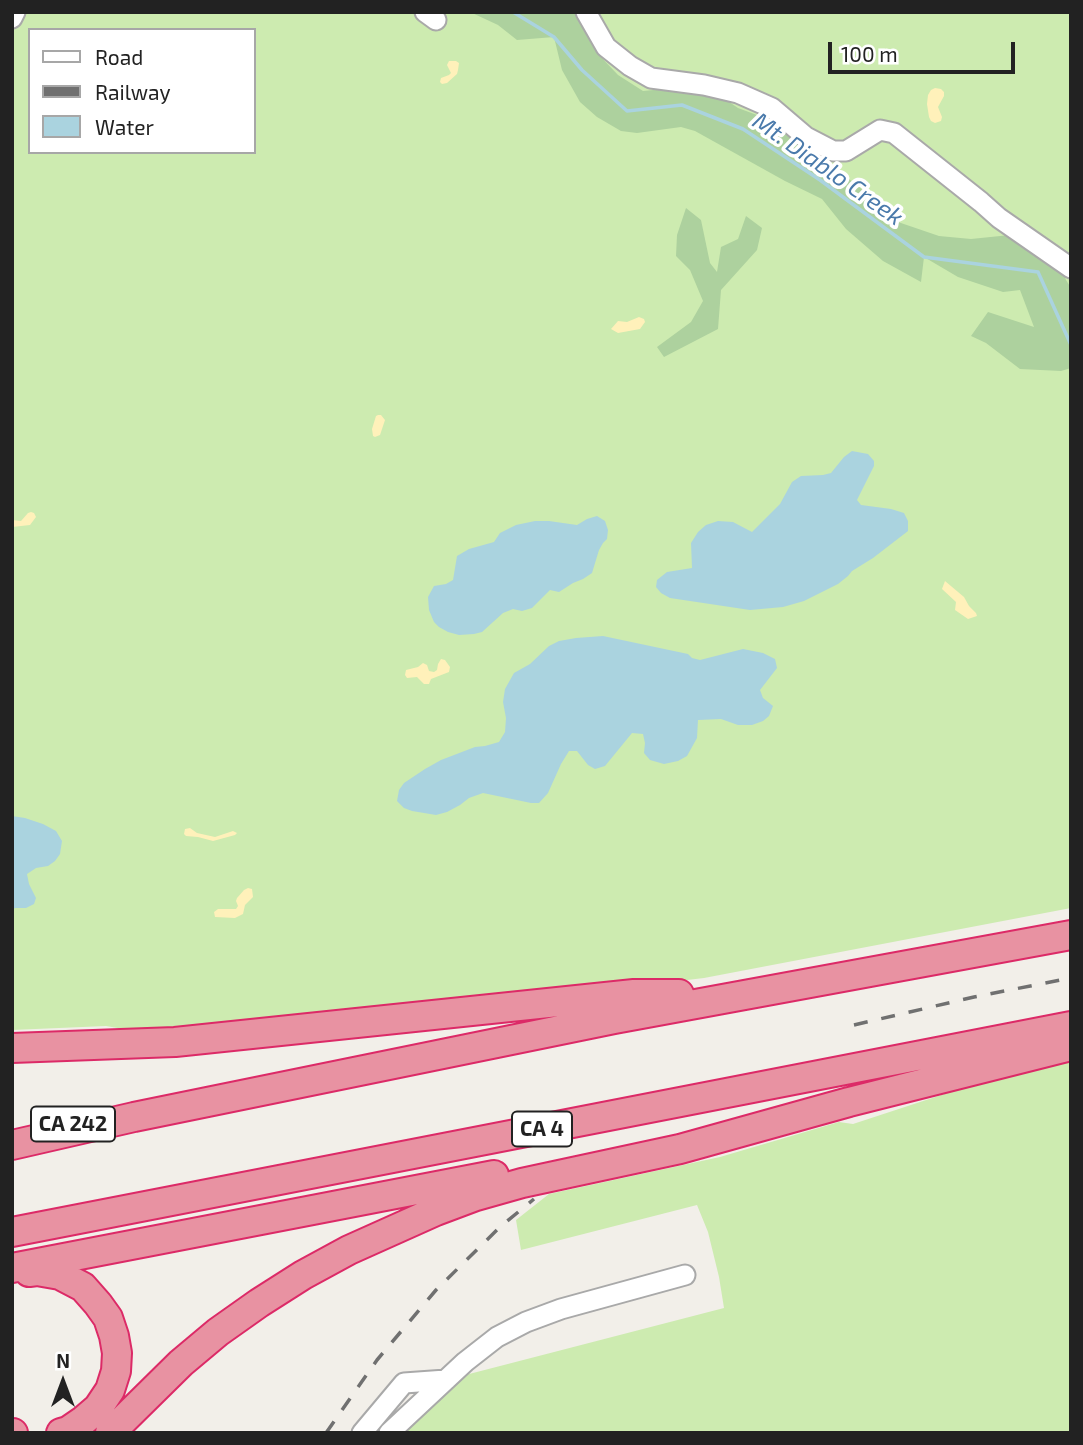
<!DOCTYPE html>
<style>
body{margin:0}
#map{position:relative;width:1083px;height:1445px;overflow:hidden;background:#f2efe9;font-family:"Exo 2",sans-serif}
canvas{display:block}
.frame{position:absolute;inset:0;border:14px solid #222;pointer-events:none}
.legend{position:absolute;left:28px;top:28px;width:228px;height:126px;box-sizing:border-box;background:#fff;border:2px solid #a7a7a7;margin:0;padding:9px 12px;list-style:none;font-size:21px;color:#222}
.legend li{display:flex;align-items:center;gap:14px;height:35px}
.legend b{width:35px;border:2px solid #a7a7a7}
.north{position:absolute;left:28px;top:1347px;width:70px;height:70px;-webkit-text-stroke:5px #fff;paint-order:stroke;rotate:0deg;font-size:19px;font-weight:700;line-height:28px;text-align:center;color:#222}
.north::after{content:'';display:block;margin:auto;width:24px;height:32px;background:#222;clip-path:polygon(50% 0,100% 100%,50% 72%,0 100%)}
.scale{position:absolute;left:828px;top:42px;width:187px;height:32px;box-sizing:border-box;border:4px solid #222;border-top:0;padding-left:9px;font-size:21px;line-height:24px;white-space:nowrap;color:#222;-webkit-text-stroke:5px #fff;paint-order:stroke}
</style>
<div id="map">
<canvas width="1083" height="1445"></canvas>
<div class="frame"></div>
<ul class="legend">
<li><b style="height:9px;background:#fff"></b>Road</li>
<li><b style="height:9px;background:#707070"></b>Railway</li>
<li><b style="height:19px;background:#aad3df"></b>Water</li>
</ul>
<div class="north">N</div>
<div class="scale">100 m</div>
</div>
<script>
const ctx = document.querySelector('canvas').getContext('2d');
ctx.lineJoin = 'round';
function fill(path, color) {
  ctx.fillStyle = color;
  ctx.fill(path, 'evenodd');
}
function shape(rows) {
  const path = new Path2D();
  for (const r of rows) {
    path.moveTo(r[0], r[1]);
    for (let i = 2; i < r.length; i += 2) path.lineTo(r[i], r[i + 1]);
  }
  return path;
}
function stroke(path, color, width, dash) {
  ctx.strokeStyle = color;
  ctx.lineWidth = width;
  ctx.lineCap = dash ? 'butt' : 'round';
  ctx.setLineDash(dash || []);
  ctx.stroke(path);
}
function drawText(font, color, halo, rows, align = 'center') {
  ctx.font = font + ' "Exo 2",sans-serif';
  ctx.lineWidth = 7;
  ctx.setLineDash([]);
  ctx.textBaseline = 'middle';
  ctx.strokeStyle = halo;
  ctx.fillStyle = color;
  for (const [text, x, y, turn = 0] of rows) {
    ctx.save();
    ctx.translate(x, y);
    ctx.rotate((+turn || 0) * Math.PI / 180);
    ctx.textAlign = isNaN(turn) ? turn : align;
    if (halo) ctx.strokeText(text, 0, 0);
    ctx.fillText(text, 0, 0);
    ctx.restore();
  }
}
const grass = shape([
 [12,12,1071,12,1071,908,704,978,628,987,141,1032,106,1026,12,1030],
 [30,30,254,30,254,152,30,152],
 [1071,1060,1071,1433,389,1433,446,1380,724,1308,719,1277,708,1232,697,1205,521,1250,516,1220,549,1194,720,1157,839,1122,853,1124,981,1082]
]);
const forest = shape([
 [470,12,594,12,604,34,597,53,618,75,643,91,704,85,738,108,765,118,857,185,898,222,939,236,971,239,1010,235,1054,244,1066,280,1071,288,1071,368,1061,371,1020,369,986,343,971,336,988,312,1034,327,1020,290,1003,292,958,277,924,257,921,282,883,261,846,229,822,199,785,181,695,131,681,127,637,133,621,131,597,117,580,102,562,70,554,37,517,40,498,25],
 [686,208,701,220,710,263,717,272,721,247,738,239,746,216,762,228,757,250,721,290,718,329,664,357,657,347,691,322,703,301,690,270,676,256,677,235]
]);
const sand = shape([
 [449,61,456,61,459,63,458,70,457,74,447,83,442,84,440,82,441,78,449,75,451,73,447,65],
 [935,88,941,89,944,92,944,96,938,107,942,117,941,121,935,123,931,121,929,117,927,104,928,95,931,90],
 [639,317,644,319,645,322,640,329,618,333,611,329,618,321,627,322],
 [378,415,381,415,385,420,380,435,375,437,373,436,372,429,376,416],
 [31,512,34,513,36,517,30,525,12,527,12,520,21,521,28,513],
 [945,581,964,597,969,606,976,613,977,616,968,619,955,610,956,602,942,589],
 [441,659,445,660,450,667,449,672,431,679,429,684,424,684,417,677,407,678,405,675,406,670,418,667,423,663,427,665,429,671,434,672,437,670,438,664],
 [190,828,197,833,215,837,233,831,237,833,235,835,213,841,198,837,186,836,184,834,185,829],
 [248,888,252,889,253,897,245,905,243,914,235,918,215,917,214,912,218,909,236,909,238,906,236,901,237,898,244,890]
]);
const water = shape([
 [852,451,868,454,874,461,874,466,857,500,861,505,891,509,904,513,908,521,908,531,873,558,852,571,848,576,838,584,804,601,783,607,750,610,670,598,661,593,656,587,657,580,667,572,692,568,691,543,698,532,706,525,718,521,733,522,752,532,780,504,792,482,801,476,823,475,831,473,844,457],
 [597,516,605,521,608,530,607,539,603,543,599,550,592,573,583,579,573,583,559,592,550,590,532,608,522,611,513,609,503,613,482,632,474,634,459,635,448,632,439,627,434,622,429,610,428,597,434,586,446,584,453,580,457,556,469,549,494,542,500,533,516,525,535,521,549,521,577,525,587,519],
 [603,636,688,654,692,658,700,660,743,649,763,653,775,659,777,668,760,690,763,698,773,706,769,716,763,721,752,725,738,725,721,719,698,720,697,738,687,756,678,761,664,764,650,760,644,753,645,743,643,734,632,733,605,766,595,769,588,765,577,751,569,751,561,764,548,793,539,803,531,803,483,793,469,798,460,805,447,812,436,815,412,811,404,808,397,801,399,790,404,783,425,769,441,760,475,747,485,746,499,742,505,732,506,718,503,702,505,689,514,673,530,664,549,646,559,641,576,638],
 [12,816,25,818,43,824,56,831,62,841,60,854,55,861,48,866,36,868,27,874,29,884,36,898,34,904,26,908,15,908,12,910]
]);
const stream = shape([
 [513,12,554,37,582,70,627,111,682,105,743,129,820,180,924,257,1038,272,1071,345]
]);
const minor = shape([
 [425,12,436,20],
 [586,12,606,47,630,66,651,78,704,85,738,93,772,108,806,137,833,151,846,151,880,130,894,133,981,202,999,218,1071,268],
 [12,18,15,12],
 [362,1433,404,1383,446,1380],
 [389,1433,465,1362,497,1337,526,1322,561,1309,685,1275]
]);
const highway = shape([
 [12,1048,175,1042,634,994,679,994],
 [12,1145,134,1117,614,1019,1071,935],
 [12,1232,1071,1026],
 [12,1268,494,1175],
 [29,1272,37,1271,60,1275,83,1287,98,1304,108,1318,114,1336,117,1353,116,1371,110,1390,98,1408,84,1420,68,1431,61,1433],
 [12,1433,13,1433],
 [110,1433,181,1363,218,1332,259,1303,303,1275,349,1250,436,1211,476,1196,522,1183,680,1149,849,1102,1071,1046]
]);
const rail = shape([
 [854,1025,974,997,1071,978],
 [326,1433,377,1360,436,1290,500,1227,534,1199]
]);
const shields = [
 [73,1124,84],
 [542,1129,60]
];
const shieldNames = [
 ["CA 242",73,1124],
 ["CA 4",542,1129]
];
const waterNames = [
 ["Mt. Diablo Creek",828,169,35]
];
fill(grass, '#cdebb0');
fill(forest, '#add19e');
fill(sand, '#fff1ba');
fill(water, '#aad3df');
stroke(stream, '#aad3df', 3.5);
stroke(minor, '#a9a9a9', 23);
stroke(highway, '#dc2a67', 32);
stroke(minor, '#fff', 19);
stroke(highway, '#e892a2', 28);
stroke(rail, '#707070', 3.5, [14, 14]);
for (const [x, y, w] of shields) {
  const box = new Path2D();
  box.roundRect(x - w / 2, y - 17.5, w, 35, 5);
  ctx.fillStyle = '#fff';
  ctx.fill(box);
  stroke(box, '#222', 2);
}
drawText('bold 21px', '#222', null, shieldNames);
drawText('italic 24px', '#4a7aab', '#fff', waterNames);
</script>
